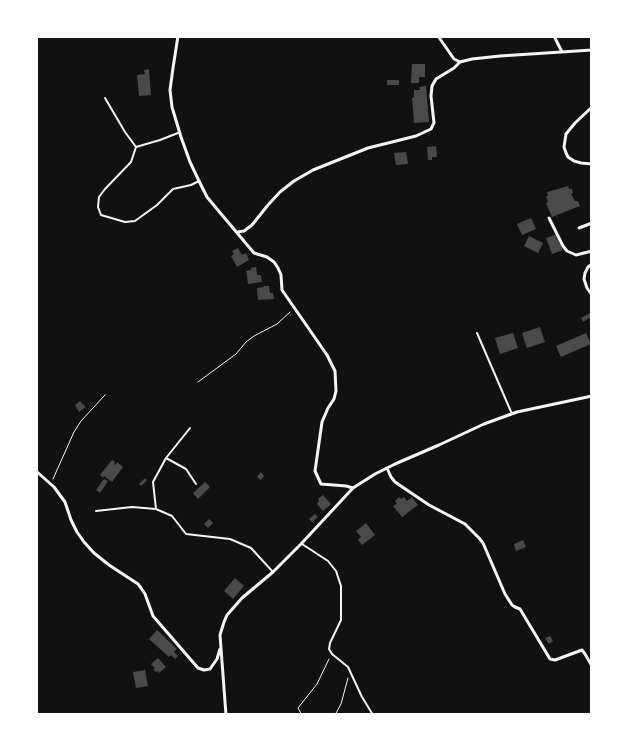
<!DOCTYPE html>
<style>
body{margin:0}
#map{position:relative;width:628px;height:751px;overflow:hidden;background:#111;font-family:"Playfair Display",serif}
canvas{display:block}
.frame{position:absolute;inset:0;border:38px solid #fff;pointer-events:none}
</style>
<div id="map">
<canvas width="628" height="751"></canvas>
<div class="frame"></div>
</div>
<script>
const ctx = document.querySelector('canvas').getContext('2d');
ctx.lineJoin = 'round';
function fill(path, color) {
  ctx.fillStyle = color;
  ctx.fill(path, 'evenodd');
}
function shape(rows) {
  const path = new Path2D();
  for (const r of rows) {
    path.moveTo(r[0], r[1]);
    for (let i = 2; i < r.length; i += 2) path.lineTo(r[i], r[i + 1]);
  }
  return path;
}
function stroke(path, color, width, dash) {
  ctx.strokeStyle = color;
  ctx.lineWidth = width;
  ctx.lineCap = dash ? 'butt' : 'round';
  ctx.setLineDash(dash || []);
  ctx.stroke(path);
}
const building = shape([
 [412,64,425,64,425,77,419,77,419,83,411,83],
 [149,69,151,95,139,96,137,75,145,74,144,70],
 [387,80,399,80,399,85,387,85],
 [426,86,429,122,414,123,412,98,414,97,414,90,420,90,419,87],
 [436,146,437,157,432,157,432,160,428,160,427,147],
 [406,152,408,164,396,165,394,153],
 [568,186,569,189,572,189,573,193,571,194,575,201,578,201,580,206,552,217,546,203,548,202,546,196,548,196,547,192],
 [531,218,536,229,522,235,517,224],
 [555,235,563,250,552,254,546,238],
 [529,236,543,243,538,253,524,246],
 [238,248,242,255,246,253,249,260,237,267,231,256,234,254,232,251],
 [256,267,257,275,261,275,262,282,248,284,246,271,251,270,251,268],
 [263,286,269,286,270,293,273,293,274,299,258,300,257,288,264,287],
 [592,312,592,323,589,318,583,322,581,318],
 [540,327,545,342,527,348,522,333],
 [513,333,518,348,500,354,495,338],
 [586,333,591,344,561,357,556,346],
 [80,401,86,407,79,412,75,405],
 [112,460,115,462,114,464,115,465,117,462,123,467,112,482,104,476,103,478,100,475],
 [261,472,264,476,261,480,257,477],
 [145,478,147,480,141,486,139,484],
 [104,479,108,481,100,493,96,490],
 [205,482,210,487,198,499,193,493],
 [323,495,331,504,323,511,317,504,319,501,318,499],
 [399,497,401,499,404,497,407,501,412,497,418,505,402,517,393,506,397,504,395,501],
 [315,514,318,517,312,522,309,519],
 [209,519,213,523,208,528,204,524],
 [366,523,375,535,362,545,358,540,361,537,356,531],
 [523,540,526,547,516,551,514,544],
 [235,578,244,586,233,599,224,591],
 [157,630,177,649,174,652,178,656,175,659,171,655,169,657,149,639],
 [550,636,553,641,549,644,545,638],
 [158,658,166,667,159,673,158,671,156,672,153,669,155,668,151,664],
 [145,670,148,686,136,688,133,672]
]);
const path = shape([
 [198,382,236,354,246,342,254,336,277,324,290,312],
 [53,479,74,432,81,421,105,395],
 [302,715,298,708,317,684,329,659],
 [335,715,341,704,348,678]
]);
const service = shape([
 [105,98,125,132,136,147,160,140,178,133],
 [136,147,131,162,105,189,99,197,98,207,101,215,125,222,135,221,157,205,173,189,191,185,199,181],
 [477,333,512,414],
 [166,458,190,428],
 [156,509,153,482,166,458,186,469,196,484],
 [96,511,132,507,156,509,172,516,186,534,230,539,251,548,273,572],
 [302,544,328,561,336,571,341,586,341,620,330,643,329,649,332,654,348,667,362,697,373,715]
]);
const minor = shape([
 [178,36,173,68,170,90,172,107,181,137,190,162,199,181,207,197,217,209,254,253,267,257,274,262,278,268,281,275,282,290,327,355,335,371,336,391,334,399,328,408,322,422,315,471,321,484,346,486,353,488],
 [438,36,454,59,460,62,472,59,500,56,592,50],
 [556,36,555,38,562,52],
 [592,107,575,123,566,134,564,147,566,153,568,157,574,161,581,163,592,164],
 [549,218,563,246,567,251,576,255,592,251],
 [579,228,592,223],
 [237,232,244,231,252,225,268,205,280,192,294,181,313,170,368,148,416,136,431,129,434,123,431,96,432,86,436,79,454,68,460,62],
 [592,264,588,267,585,273,584,279,587,288,592,295],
 [387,468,391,477,395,482,429,505,465,524,479,538,483,543,505,594,512,605,515,607,520,609,550,659,555,660,582,650,585,654,592,666],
 [36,471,54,487,65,502,71,520,77,532,84,542,94,553,109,565,138,584,141,588,145,594,153,616,198,668,204,670,210,669,217,659,220,649],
 [226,715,220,635,224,622,227,615,242,598,273,572,301,544,353,488,375,474,395,464,439,445,484,424,517,412,592,396]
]);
fill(building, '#4a4a4a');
stroke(path, '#f5f5f5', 1);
stroke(service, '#f5f5f5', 2);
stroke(minor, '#f5f5f5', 3);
</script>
